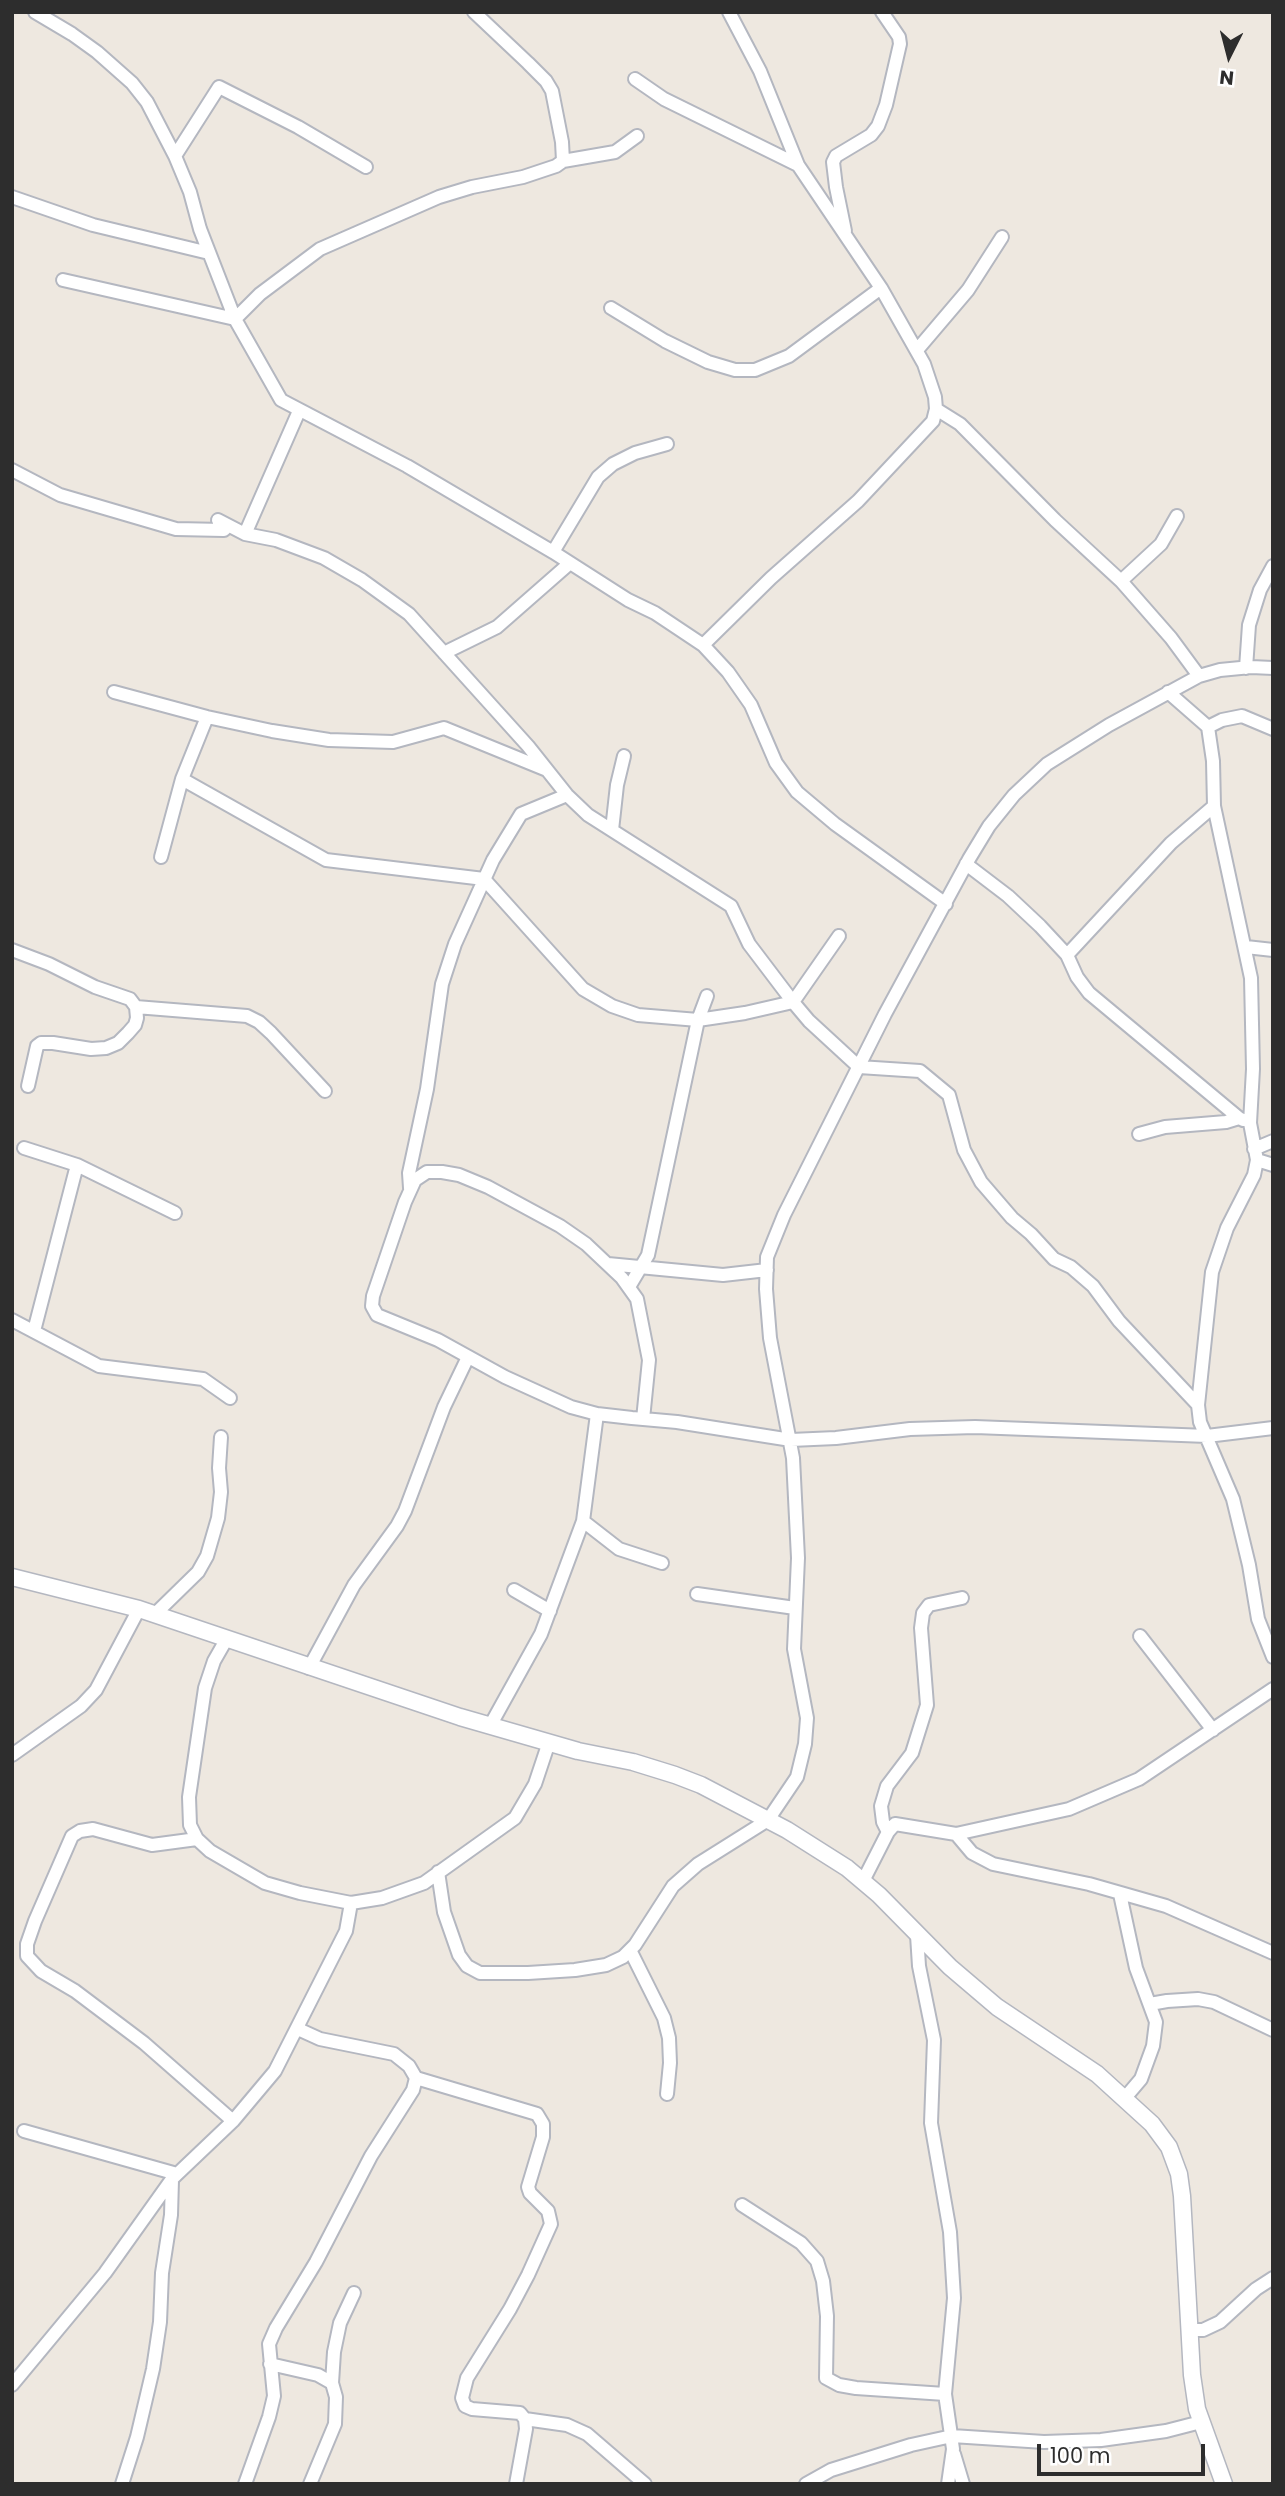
<!DOCTYPE html>
<style>
body{margin:0}
#map{position:relative;width:1285px;height:2496px;overflow:hidden;background:#eee8e0;font-family:Poppins,sans-serif}
canvas{display:block}
.frame{position:absolute;inset:0;border:14px solid #2d2d2d;pointer-events:none}
.north{position:absolute;left:1194px;top:21px;width:70px;height:70px;-webkit-text-stroke:5px #fff;paint-order:stroke;rotate:186deg;font-size:19px;font-weight:700;line-height:28px;text-align:center;color:#2d2d2d}
.north::after{content:'';display:block;margin:auto;width:24px;height:32px;background:#2d2d2d;clip-path:polygon(50% 0,100% 100%,50% 72%,0 100%)}
.scale{position:absolute;left:1037px;top:2444px;width:168px;height:32px;box-sizing:border-box;border:4px solid #2d2d2d;border-top:0;padding-left:9px;font-size:21px;line-height:24px;white-space:nowrap;color:#2d2d2d;-webkit-text-stroke:5px #fff;paint-order:stroke}
</style>
<div id="map">
<canvas width="1285" height="2496"></canvas>
<div class="frame"></div>
<div class="north">N</div>
<div class="scale">100 m</div>
</div>
<script>
const ctx = document.querySelector('canvas').getContext('2d');
ctx.lineJoin = 'round';
function shape(rows) {
  const path = new Path2D();
  for (const r of rows) {
    path.moveTo(r[0], r[1]);
    for (let i = 2; i < r.length; i += 2) path.lineTo(r[i], r[i + 1]);
  }
  return path;
}
function stroke(path, color, width, dash) {
  ctx.strokeStyle = color;
  ctx.lineWidth = width;
  ctx.lineCap = dash ? 'butt' : 'round';
  ctx.setLineDash(dash || []);
  ctx.stroke(path);
}
const street = shape([
 [35,12,72,34,97,52,132,83,147,102,175,156,190,192,200,229,235,319,281,400,407,466,553,552,628,600,655,613,703,645,728,672,751,705,776,763,797,792,835,824,946,904],
 [635,79,664,99,798,165],
 [175,156,219,87,298,127,366,167],
 [563,161,615,152,637,136],
 [12,197,93,225,209,253],
 [845,231,836,187,833,162,836,156,871,135,878,126,886,105,900,44,899,37,882,12],
 [63,280,235,319,260,294,320,249,439,197,472,187,523,177,556,166,563,161,562,142,552,91,546,81,528,63,474,12],
 [611,308,665,341,708,362,735,370,755,370,789,356,881,288],
 [917,350,968,290,1002,237],
 [936,409,960,424,1055,520,1121,581,1171,638,1199,676],
 [12,470,60,495,176,529,224,530,218,520,245,534,276,540,324,558,362,580,409,614,528,746,567,795,588,815,731,906,749,944,793,1002,809,1021,859,1067,920,1071,949,1095,964,1150,981,1182,1012,1218,1031,1234,1054,1259,1071,1267,1093,1286,1119,1321,1198,1405],
 [245,534,299,411],
 [553,552,598,477,613,464,635,453,667,444],
 [1121,581,1161,544,1177,516],
 [703,645,771,578,858,501,933,421,936,409,935,397,924,364,881,288,798,165,760,71,729,12],
 [444,653,497,627,570,563],
 [1246,668,1249,625,1260,590,1273,566],
 [114,692,207,717,272,731,329,740,393,742,444,728,547,770],
 [1168,692,1208,727,1213,761,1214,806,1251,978,1253,1069,1250,1123,1257,1160,1254,1175,1227,1228,1212,1272,1198,1405,1200,1422,1233,1499,1249,1565,1258,1619,1273,1657],
 [1208,727,1222,720,1242,716,1273,729],
 [182,779,326,860,484,879,583,989,612,1006,638,1015,698,1020,745,1013,793,1002,839,936],
 [612,830,617,785,624,756],
 [161,857,182,779,207,717],
 [966,864,1008,896,1040,926,1067,955,1077,977,1089,993,1239,1118],
 [1246,947,1273,950],
 [12,950,49,964,95,987,130,999,136,1007,137,1018,135,1025,128,1033,118,1043,106,1048,91,1049,53,1043,41,1043,37,1046,28,1086],
 [1067,955,1171,843,1214,806],
 [136,1007,247,1016,259,1022,271,1033,325,1091],
 [1139,1134,1165,1127,1226,1122,1239,1118,1243,1120],
 [24,1148,77,1165],
 [1254,1149,1273,1141],
 [1257,1160,1273,1165],
 [410,1188,409,1173,427,1089,442,984,455,944,493,860,521,814,567,795],
 [608,1264,723,1275,767,1270],
 [629,1287,648,1255,698,1020,707,996],
 [12,1320,99,1366,203,1379,230,1398],
 [34,1331,77,1165,175,1213],
 [597,1414,583,1521,619,1549,662,1563],
 [643,1419,649,1360,637,1299,622,1278,586,1244,560,1226,488,1187,459,1175,442,1172,427,1172,415,1180,405,1202,373,1296,372,1306,377,1315,438,1340,505,1377,571,1407,597,1414,632,1418,677,1422,791,1440,836,1438,910,1429,975,1427,1207,1436,1273,1428],
 [514,1590,550,1611],
 [697,1594,795,1608],
 [154,1615,198,1572,207,1556,218,1518,221,1492,219,1468,221,1437],
 [1140,1636,1213,1730],
 [226,1640,214,1661,205,1688,189,1797,190,1825,197,1839,210,1851,265,1883,300,1893,351,1903,382,1898,424,1883,515,1818,535,1784,549,1742],
 [309,1668,354,1585,397,1526,405,1511,444,1407,468,1357],
 [490,1726,541,1634,583,1521],
 [12,1755,81,1706,96,1690,139,1609],
 [888,1832,883,1822,881,1806,887,1786,912,1753,927,1705,921,1628,923,1613,929,1605,962,1598],
 [956,1834,972,1853,993,1864,1089,1884,1166,1906,1273,1953],
 [197,1839,152,1845,93,1829,80,1831,72,1836,35,1921,27,1944,27,1956,41,1971,75,1991,144,2043,233,2121],
 [438,1872,444,1912,459,1955,467,1966,480,1973,528,1973,575,1970,606,1965,623,1957,635,1945,673,1886,698,1864,768,1820,797,1777,805,1744,807,1718,794,1649,798,1558,793,1458,770,1338,766,1289,767,1257,784,1215,885,1014,969,859,989,826,1014,795,1047,764,1109,725,1199,676,1220,670,1251,667,1273,668],
 [863,1881,888,1832,895,1824,956,1834,1069,1809,1139,1779,1273,1689],
 [1120,1894,1136,1968,1156,2022,1153,2046,1141,2079,1124,2099],
 [917,1935,919,1966,934,2040,931,2123,950,2232,954,2298,945,2394,953,2449,948,2484],
 [630,1950,664,2018,669,2038,670,2063,667,2094],
 [1150,2004,1167,2001,1198,1999,1214,2002,1273,2030],
 [416,2078,537,2114,543,2124,543,2137,528,2187,530,2193,548,2211,551,2224,528,2275,510,2309,467,2378,462,2398,465,2406,472,2409,520,2413,525,2419,526,2429,516,2484],
 [24,2131,177,2174],
 [742,2205,801,2243,817,2261,823,2281,827,2316,826,2378,839,2385,856,2388,945,2394],
 [1190,2330,1203,2330,1220,2322,1256,2289,1273,2278],
 [270,2364,318,2375,332,2383,336,2397,335,2424,310,2484],
 [332,2383,334,2352,340,2323,354,2293],
 [12,2385,105,2273,172,2179,233,2121,275,2071,346,1931,351,1903],
 [525,2419,567,2425,587,2434,645,2484],
 [954,2454,963,2484],
 [122,2484,137,2437,153,2369,160,2322,162,2273,171,2215,172,2180],
 [245,2484,269,2417,274,2396,269,2344,276,2328,316,2262,371,2156,413,2090,416,2078,409,2066,394,2054,320,2039,298,2029],
 [806,2484,831,2470,911,2445,952,2436,1044,2442,1101,2440,1166,2431,1201,2422]
]);
const secondary = shape([
 [12,1577,139,1609,460,1717,578,1751,633,1762,675,1775,701,1785,787,1830,847,1868,879,1895,950,1967,997,2007,1097,2074,1152,2124,1169,2147,1179,2174,1182,2196,1192,2375,1197,2409,1224,2484]
]);
stroke(street, '#b4b7c0', 16);
stroke(secondary, '#b4b7c0', 19);
stroke(street, '#fff', 12);
stroke(secondary, '#fff', 16);
</script>
